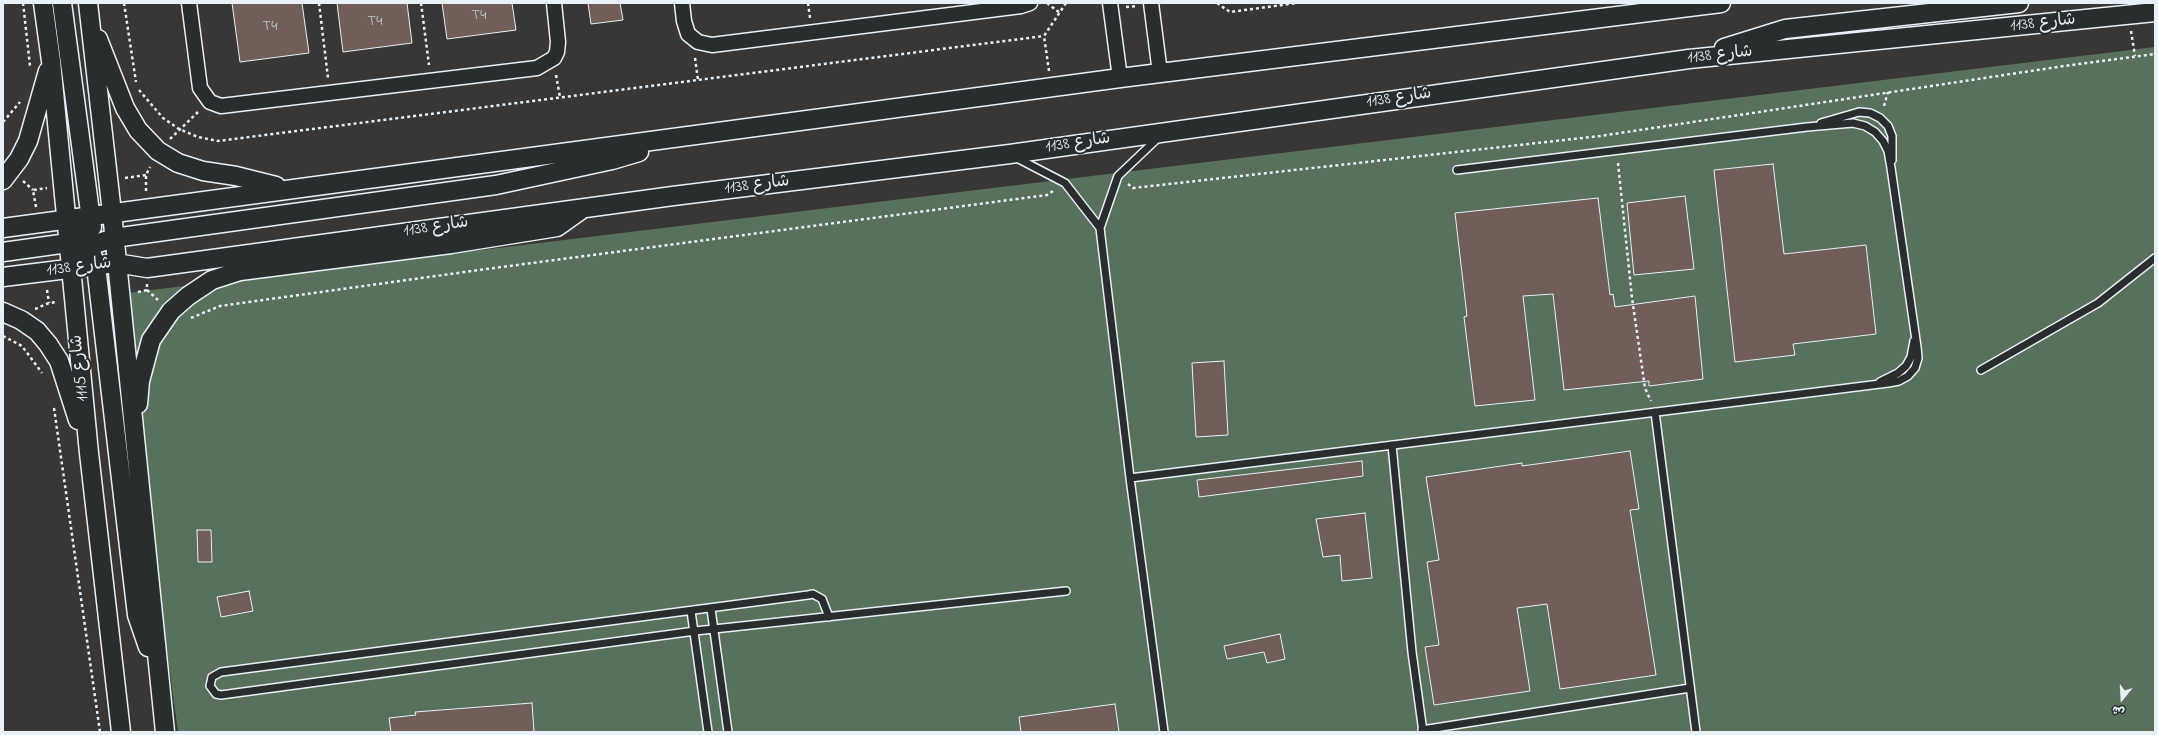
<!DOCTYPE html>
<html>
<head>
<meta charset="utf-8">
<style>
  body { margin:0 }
  #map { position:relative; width:2158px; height:735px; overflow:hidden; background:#383736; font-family:"Indie Flower","Playpen Sans Arabic",sans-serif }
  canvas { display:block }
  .frame { position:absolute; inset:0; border:4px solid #e8f1f8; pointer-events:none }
  .north { position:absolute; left:2102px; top:679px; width:40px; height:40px; -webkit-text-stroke:3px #2a2d2e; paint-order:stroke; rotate:198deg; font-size:11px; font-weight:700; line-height:16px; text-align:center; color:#e8f1f8 }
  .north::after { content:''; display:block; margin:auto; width:14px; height:18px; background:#e8f1f8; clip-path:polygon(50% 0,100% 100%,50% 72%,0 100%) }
</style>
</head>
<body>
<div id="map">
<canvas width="2158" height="735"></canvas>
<div class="frame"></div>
<div class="north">ش</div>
</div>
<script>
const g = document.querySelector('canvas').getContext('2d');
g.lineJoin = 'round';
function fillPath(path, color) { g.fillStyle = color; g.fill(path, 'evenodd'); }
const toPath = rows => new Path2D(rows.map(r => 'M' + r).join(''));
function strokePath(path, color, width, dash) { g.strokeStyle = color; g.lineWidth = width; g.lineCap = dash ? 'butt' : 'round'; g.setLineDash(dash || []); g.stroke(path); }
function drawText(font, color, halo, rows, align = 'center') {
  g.font = font + ' "Indie Flower","Playpen Sans Arabic",sans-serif'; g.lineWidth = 4; g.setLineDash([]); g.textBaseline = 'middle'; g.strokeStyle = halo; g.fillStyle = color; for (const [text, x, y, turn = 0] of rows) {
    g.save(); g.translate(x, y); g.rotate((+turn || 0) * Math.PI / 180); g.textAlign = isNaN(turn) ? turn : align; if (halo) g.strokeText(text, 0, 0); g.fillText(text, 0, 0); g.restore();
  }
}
const green = toPath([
  [2155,47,2155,732,178,732,119,294]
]);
const building = toPath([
  [232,3,302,3,309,53,240,62,232,3],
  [337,3,407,3,412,43,343,52,337,3],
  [442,3,512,3,516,30,447,39,442,3],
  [588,3,620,3,623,20,591,24,588,3],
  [1773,164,1784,254,1866,245,1876,334,1793,344,1795,355,1735,362,1714,170,1773,164],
  [1685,196,1694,269,1634,275,1627,203,1685,196],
  [1598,198,1610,295,1613,294,1615,307,1695,296,1703,379,1649,386,1649,381,1564,390,1553,294,1523,296,1535,400,1475,406,1464,317,1467,316,1455,213,1598,198],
  [1224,361,1228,435,1196,437,1192,363,1224,361],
  [1630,451,1639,509,1630,510,1656,675,1560,689,1547,604,1517,608,1530,691,1434,705,1425,647,1439,645,1427,562,1439,560,1426,477,1522,463,1522,466,1630,451],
  [1362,461,1363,476,1199,497,1197,480,1362,461],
  [1365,513,1372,578,1342,581,1340,555,1323,557,1316,519,1365,513],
  [197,530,211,530,212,562,198,562,197,530],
  [249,591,253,611,221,617,217,597,249,591],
  [1280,634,1285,659,1267,663,1264,652,1227,659,1224,646,1280,634],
  [532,703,534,732,391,732,389,718,416,715,415,712,532,703],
  [1115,704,1119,732,1021,732,1019,717,1115,704]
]);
const path = toPath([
  [23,3,30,66],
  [124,3,136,82],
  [319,3,328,78],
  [421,3,429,65],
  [808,3,810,18],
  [1047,3,1060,13],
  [1217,3,1230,12,1297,3],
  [1126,7,1137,6],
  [2131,31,2135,56],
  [695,58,698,80],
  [1049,71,1044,36,1066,3],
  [556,75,560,97],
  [139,90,163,118,179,129,198,137,218,141,1044,36],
  [1884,106,1888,92],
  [3,122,20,102],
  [170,139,198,112],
  [1618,163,1632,298,1645,388,1651,401],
  [125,178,146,175],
  [23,181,33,190],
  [1128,184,1133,188,1600,136,2064,66,2155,54],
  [146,191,146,175,150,167],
  [36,207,33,190,47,188],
  [147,284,147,290,158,300],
  [47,290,49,303],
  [138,292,147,290],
  [35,309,49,303,57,302],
  [191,318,220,306,479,270,1047,195,1053,191],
  [3,336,22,346,42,373],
  [54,408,100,732]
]);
const service = toPath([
  [1821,123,1859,112,1870,113,1880,118,1888,126,1892,136,1892,160],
  [1159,137,1118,176,1100,228,1130,478,1164,732],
  [1015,157,1065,183,1100,228],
  [1981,370,2098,303,2155,258],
  [1880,382,1898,373,1906,366,1911,357,1914,341],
  [1655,412,1696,732],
  [1392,445,1412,652,1423,732],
  [1130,478,1888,383,1899,381,1908,376,1915,368,1918,358,1917,347,1891,168,1888,151,1883,141,1875,132,1865,126,1853,123,1807,127,1457,170],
  [711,609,728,732],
  [691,611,708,732],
  [829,617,822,599,813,594,808,595,221,672,212,677,210,686,216,694,221,695,695,631,714,629,1066,591],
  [1422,730,1690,688]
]);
const minor = toPath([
  [189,3,200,88,210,102,221,106,537,68,554,58,557,52,558,42,554,3],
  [682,3,684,21,688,34,698,42,712,45,1021,6,1030,3],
  [1110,3,1120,78],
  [1151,3,1160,73]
]);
const tertiary = toPath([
  [43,3,51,61,89,453,121,732],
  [62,3,92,227],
  [88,3,112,213,165,732],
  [98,39,125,108,138,130,158,151,178,163,203,171,236,176,276,186],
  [1724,48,1785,29,2019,3],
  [3,180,19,159,28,141,48,71],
  [66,219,83,236,89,246,96,266,137,615,148,647],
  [3,228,1120,78,1721,3],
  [3,252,68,243,78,239],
  [71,269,89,246,114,238,496,185,612,160,639,152],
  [3,277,116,263,147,268,673,196,1010,154,1689,59,2155,12],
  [3,312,21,320,37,331,48,344,59,361,78,420],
  [138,404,140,381,151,340,171,311,188,296,212,280,240,271,451,244,557,227,581,210]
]);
const numberNames = [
  ["T4",479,17],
  ["T4",375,23],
  ["T4",270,28]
];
const streetNames = [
  ["شارع 1138",2043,24,-6],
  ["شارع 1138",1720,56,-6],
  ["شارع 1138",1399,99,-8],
  ["شارع 1138",1078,144,-8],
  ["شارع 1138",757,186,-7],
  ["شارع 1138",436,228,-8],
  ["شارع 1138",79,268,-7],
  ["شارع 1115",81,368,-96]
];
fillPath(green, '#59705d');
fillPath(building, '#705e58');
strokePath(building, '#e8f1f8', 1);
strokePath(service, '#e8f1f8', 10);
strokePath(minor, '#e8f1f8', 17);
strokePath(tertiary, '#e8f1f8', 21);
strokePath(path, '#e8f1f8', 2.5, [3, 3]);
strokePath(service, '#2a2d2e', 7);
strokePath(minor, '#2a2d2e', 14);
strokePath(tertiary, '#2a2d2e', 18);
drawText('15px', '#caccd0', null, numberNames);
drawText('17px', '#e8f1f8', '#2a2d2e', streetNames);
</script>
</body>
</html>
